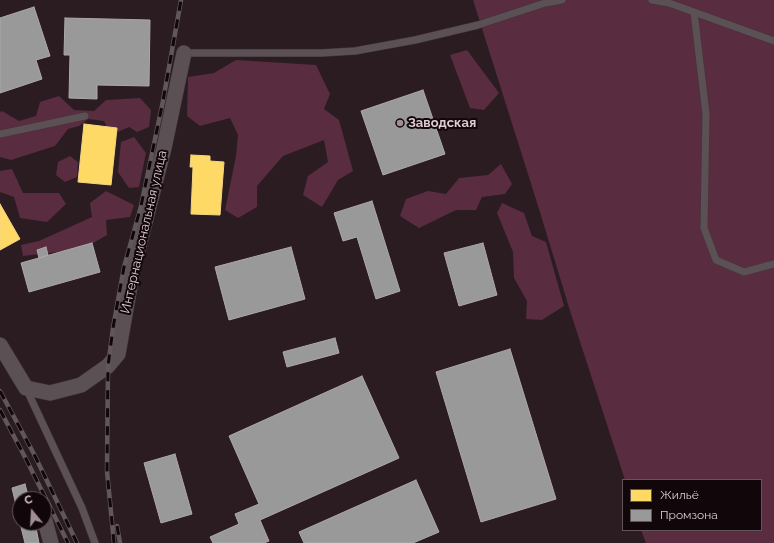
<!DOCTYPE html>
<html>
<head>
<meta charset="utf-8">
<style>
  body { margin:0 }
  #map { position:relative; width:774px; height:543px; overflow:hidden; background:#2b1c22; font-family:Raleway,sans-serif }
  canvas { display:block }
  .legend { position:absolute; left:622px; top:479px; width:140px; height:52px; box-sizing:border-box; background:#11060a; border:1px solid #63555a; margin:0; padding:5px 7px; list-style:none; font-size:12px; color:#dfccd2 }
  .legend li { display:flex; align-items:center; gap:8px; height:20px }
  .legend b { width:20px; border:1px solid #63555a }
  .north { position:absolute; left:12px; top:491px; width:40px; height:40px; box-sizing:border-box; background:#11060a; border:1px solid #63555a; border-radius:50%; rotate:342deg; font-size:11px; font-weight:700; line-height:16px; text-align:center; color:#dfccd2 }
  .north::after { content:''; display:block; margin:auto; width:14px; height:18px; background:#a08e94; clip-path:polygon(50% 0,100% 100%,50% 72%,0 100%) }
</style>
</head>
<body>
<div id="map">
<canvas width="774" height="543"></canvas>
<ul class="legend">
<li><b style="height:11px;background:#ffd966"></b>Жильё</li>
<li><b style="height:11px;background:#999"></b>Промзона</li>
</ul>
<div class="north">С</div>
</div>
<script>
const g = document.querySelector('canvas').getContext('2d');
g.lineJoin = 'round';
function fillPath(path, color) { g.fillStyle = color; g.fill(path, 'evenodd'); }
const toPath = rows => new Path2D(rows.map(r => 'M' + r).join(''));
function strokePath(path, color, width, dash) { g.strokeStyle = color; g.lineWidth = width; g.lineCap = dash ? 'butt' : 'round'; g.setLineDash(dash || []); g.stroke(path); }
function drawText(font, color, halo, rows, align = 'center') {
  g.font = font + ' Raleway,sans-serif'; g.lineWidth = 4; g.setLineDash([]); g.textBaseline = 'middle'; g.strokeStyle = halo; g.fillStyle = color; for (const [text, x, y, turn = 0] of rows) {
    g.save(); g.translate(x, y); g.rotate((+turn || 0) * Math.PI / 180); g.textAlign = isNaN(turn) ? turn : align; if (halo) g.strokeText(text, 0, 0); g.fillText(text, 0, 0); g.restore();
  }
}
const green = toPath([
  [473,0,774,0,774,543,646,543,641,530,761,530,761,480,625,480,571,314,539,209],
  [467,50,499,93,484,110,470,108,450,55],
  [236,60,316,65,330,94,324,109,339,120,353,171,338,180,322,207,303,195,308,176,328,162,324,140,283,156,257,186,257,207,238,218,225,210,236,156,238,135,230,118,200,126,187,116,188,77,214,73],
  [59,96,74,110,94,111,106,100,140,98,151,110,149,127,137,132,129,127,111,135,104,121,88,119,79,126,68,129,55,146,11,160,0,157,0,112,2,111,19,121,36,116,40,102],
  [134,137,146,153,139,187,129,188,118,172,121,142],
  [70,156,78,162,77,177,65,182,56,175,58,162],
  [501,164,512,184,505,194,482,197,476,210,456,210,419,228,400,216,406,199,428,191,446,194,459,178,488,175],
  [12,169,23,193,59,193,66,204,47,222,20,218,14,197,0,192,0,171],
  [106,191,134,205,130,217,106,220,107,235,83,249,23,256,21,245,39,241,92,217,90,203],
  [502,203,524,213,532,236,546,242,564,306,542,320,526,319,527,301,514,278,513,252,497,213]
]);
const homes = toPath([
  [84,124,117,128,111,185,78,182,84,124],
  [191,155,210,156,210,161,224,162,220,215,191,214,193,167,190,167,191,155],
  [0,204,20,239,0,250,0,204]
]);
const industry = toPath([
  [34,7,50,56,36,60,42,79,0,93,0,18,34,7],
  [65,18,150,20,149,86,97,85,97,99,69,98,70,55,64,55,65,18],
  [423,90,445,154,383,175,361,111,423,90],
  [372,201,400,291,376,299,357,237,343,241,334,213,372,201],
  [92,243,100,272,29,292,21,263,92,243],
  [483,243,497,295,459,306,444,253,483,243],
  [46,247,48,255,39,258,37,250,46,247],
  [291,247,305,299,229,320,215,267,291,247],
  [335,338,339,353,287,367,283,352,335,338],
  [510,349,556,499,481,522,436,372,510,349],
  [362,376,399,458,260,520,269,541,264,543,213,543,210,537,239,524,235,514,259,504,229,436,362,376],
  [175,454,192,514,161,523,144,463,175,454],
  [416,480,439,532,413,543,304,543,299,532,416,480],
  [25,484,29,499,20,499,20,522,12,488,25,484],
  [20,523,35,523,39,543,25,543,20,523]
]);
const service = toPath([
  [652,0,669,3,774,41],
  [694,12,706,114,704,228,716,260,744,272,774,264],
  [184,53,321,53,355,51,415,40,478,25,545,3,562,0],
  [0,134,85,116],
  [26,388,82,508,95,543]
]);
const minor = toPath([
  [0,345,26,388,50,393,81,385,108,366,118,354,133,269,164,148,184,53],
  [45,521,51,543]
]);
const rail = toPath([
  [0,391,34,454,77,543],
  [0,410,26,459,68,543],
  [117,526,120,543],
  [114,543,107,471,108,366,113,328,124,267,141,206,163,101,181,0]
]);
const markers = [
  [400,123,4,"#a08e94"]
];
const poiNames = [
  ["Заводская",408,123]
];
const streetNames = [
  ["Интернациональная улица",144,232,-77]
];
fillPath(green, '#592c3f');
fillPath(homes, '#ffd966');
strokePath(homes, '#f5d586', 1);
fillPath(industry, '#999');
strokePath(industry, '#aea8aa', 1);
strokePath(service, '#43373c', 8);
strokePath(minor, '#43373c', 16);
strokePath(service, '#5b5054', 7);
strokePath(minor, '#5b5054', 15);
strokePath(rail, '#61575a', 4.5);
strokePath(rail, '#11060a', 3, [9]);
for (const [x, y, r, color] of markers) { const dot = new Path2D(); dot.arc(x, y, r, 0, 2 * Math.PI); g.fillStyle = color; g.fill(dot); strokePath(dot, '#11060a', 1.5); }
drawText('bold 13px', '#dfccd2', '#11060a', poiNames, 'left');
drawText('13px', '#dfccd2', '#11060a', streetNames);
</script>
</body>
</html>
